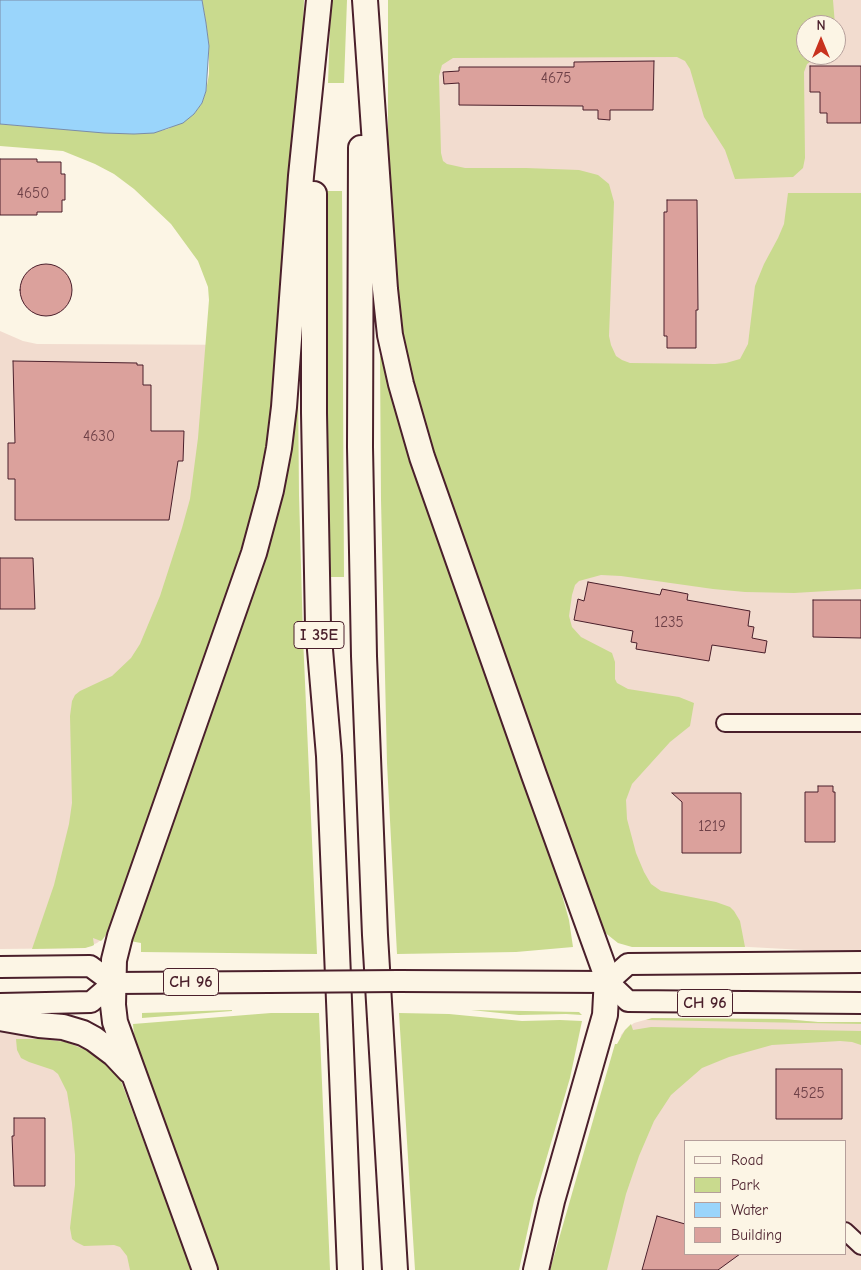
<!DOCTYPE html>
<html>
<head>
<meta charset="utf-8">
<style>
  body { margin:0 }
  #map { position:relative; width:861px; height:1270px; overflow:hidden; background:#fcf5e5; font-family:"Comic Neue",sans-serif }
  canvas { display:block }
  .legend { position:absolute; left:684px; top:1140px; width:162px; height:115px; box-sizing:border-box; background:#fcf5e5; border:1px solid #b59f9b; margin:0; padding:6px 9px; list-style:none; font-size:15px; color:#4a1f2b }
  .legend li { display:flex; align-items:center; gap:10px; height:25px }
  .legend b { width:25px; border:1px solid #b59f9b }
  .north { position:absolute; left:796px; top:15px; width:50px; height:50px; box-sizing:border-box; background:#fcf5e5; border:1px solid #b59f9b; border-radius:50%; rotate:0deg; font-size:14px; font-weight:700; line-height:20px; text-align:center; color:#4a1f2b }
  .north::after { content:''; display:block; margin:auto; width:18px; height:22px; background:#c8321e; clip-path:polygon(50% 0,100% 100%,50% 72%,0 100%) }
</style>
</head>
<body>
<div id="map">
<canvas width="861" height="1270"></canvas>
<ul class="legend">
<li><b style="height:6px;background:#fcf5e5"></b>Road</li>
<li><b style="height:14px;background:#c9da8e"></b>Park</li>
<li><b style="height:14px;background:#9ad5fb"></b>Water</li>
<li><b style="height:14px;background:#dba19c"></b>Building</li>
</ul>
<div class="north">N</div>
</div>
<script>
const g = document.querySelector('canvas').getContext('2d');
g.lineJoin = 'round';
function fillPath(path, color) { g.fillStyle = color; g.fill(path, 'evenodd'); }
const toPath = rows => new Path2D(rows.map(r => 'M' + r).join(''));
function strokePath(path, color, width, dash) { g.strokeStyle = color; g.lineWidth = width; g.lineCap = dash ? 'butt' : 'round'; g.setLineDash(dash || []); g.stroke(path); }
function drawText(font, color, halo, rows, align = 'center') {
  g.font = font + ' "Comic Neue",sans-serif'; g.lineWidth = 5; g.setLineDash([]); g.textBaseline = 'middle'; g.strokeStyle = halo; g.fillStyle = color; for (const [text, x, y, turn = 0] of rows) {
    g.save(); g.translate(x, y); g.rotate((+turn || 0) * Math.PI / 180); g.textAlign = isNaN(turn) ? turn : align; if (halo) g.strokeText(text, 0, 0); g.fillText(text, 0, 0); g.restore();
  }
}
const built = toPath([
  [400,0,861,0,861,951,822,951,731,946,632,947],
  [806,25,836,25,836,55,806,55],
  [0,331,23,341,37,344,271,345,108,934,97,943,85,948,0,949],
  [652,1018,783,1019,818,1022,861,1022,861,1270,584,1270,621,1035,625,1030,634,1023],
  [685,1141,845,1141,845,1254,685,1254],
  [0,1029,87,1041,157,1270,0,1270]
]);
const green = toPath([
  [202,0,304,0,302,60,273,420,255,516,116,919,103,939,101,941,93,938,94,945,92,946,85,948,32,949,54,885,69,824,72,803,70,716,72,701,75,695,80,691,112,676,131,658,140,644,160,596,182,528,190,499,198,438,209,300,208,287,198,261,171,224,134,189,114,174,95,164,63,151,0,146,0,124,134,134,154,132,168,129,194,114,202,103,206,91,209,74,209,46,206,23],
  [331,0,347,0,344,83,328,83],
  [388,0,833,0,835,25,806,25,806,55,820,55,807,64,804,72,805,158,803,168,793,177,735,179,725,150,704,117,690,69,685,61,677,57,453,58,442,65,439,76,441,153,443,161,447,164,465,168,526,168,579,170,598,175,609,184,614,202,609,336,611,345,616,356,622,360,630,363,715,364,726,363,740,359,748,344,755,286,764,264,778,238,784,224,788,193,861,193,861,589,794,593,745,592,713,589,621,576,601,575,579,581,575,585,572,595,569,616,572,627,581,637,612,653,615,662,615,679,617,683,628,689,679,697,694,703,690,726,670,742,632,784,626,800,627,819,636,853,644,872,651,884,661,891,716,902,730,907,734,911,740,921,745,947,632,947,618,943,603,931,439,486,402,360,388,179],
  [326,191,342,191,344,577,328,577,326,482],
  [382,355,392,397,410,456,552,859,569,920,573,947,516,952,397,954,387,763,381,500,380,356],
  [298,379,299,495,303,637,317,954,141,952,141,943,130,941],
  [232,1010,232,1011,142,1018,142,1013],
  [471,1010,579,1012,582,1015,566,1014,519,1015],
  [271,1013,319,1013,330,1270,215,1270,141,1066,134,1035,133,1024],
  [399,1013,449,1014,522,1021,560,1020,582,1021,570,1078,534,1201,519,1270,415,1270],
  [652,1018,783,1019,818,1022,861,1022,861,1024,646,1020],
  [631,1024,633,1030,651,1027,861,1031,861,1045,852,1042,840,1041,772,1045,729,1057,702,1068,671,1095,654,1121,639,1156,626,1194,607,1270,550,1270,615,1044,617,1044,625,1030],
  [16,1039,40,1039,66,1042,83,1049,87,1041,118,1073,192,1270,130,1270,127,1256,120,1247,114,1245,84,1246,76,1242,72,1239,70,1228,75,1185,75,1155,72,1123,67,1092,58,1074,53,1070,29,1062,21,1058,17,1050]
]);
const water = toPath([
  [0,0,202,0,206,23,209,46,206,91,202,103,194,114,183,123,154,133,134,134,104,133,0,124,0,0]
]);
const building = toPath([
  [654,61,653,110,610,110,610,120,598,119,598,110,583,110,583,106,459,105,459,83,444,84,443,72,459,71,459,67,574,67,574,62,654,61],
  [810,66,861,66,861,123,827,123,827,113,820,113,820,92,810,92,810,66],
  [0,159,37,159,37,162,61,162,61,174,65,174,65,200,62,200,62,212,37,212,37,215,0,215,0,159],
  [667,200,697,200,698,310,696,310,696,348,667,348,667,336,664,336,664,212,667,212,667,200],
  '20 290a26 26 0 1 1 52 0a26 26 0 1 1-52 0Z',
  [13,361,137,363,137,365,143,365,143,385,151,385,151,431,184,431,183,461,178,461,169,520,15,520,15,479,8,479,8,443,15,443,13,361],
  [0,558,33,558,35,609,0,609,0,558],
  [588,582,660,595,662,589,688,594,687,600,750,611,748,626,754,627,752,638,767,641,765,653,712,645,709,661,636,649,637,643,631,642,633,631,574,620,578,599,584,601,588,582],
  [813,600,861,600,861,638,813,637,813,600],
  [818,786,833,786,833,792,835,792,835,842,805,842,805,792,818,792,818,786],
  [672,793,741,793,741,853,682,853,682,802,672,793],
  [776,1069,842,1069,842,1119,776,1119,776,1069],
  [14,1118,45,1118,45,1186,14,1186,12,1136,14,1136,14,1118],
  [657,1216,685,1224,685,1254,740,1254,718,1270,642,1270,657,1216]
]);
const minor = toPath([
  [725,723,861,723],
  [845,1231,861,1246]
]);
const major = toPath([
  [0,967,90,966,113,983,269,982],
  [399,981,608,982,628,964,861,962],
  [608,982,628,1001,861,1003],
  [0,1004,91,1002,113,983]
]);
const highway = toPath([
  [365,0,385,289,390,335,401,384,422,457,534,775,607,977,605,1015,552,1201,536,1270],
  [361,148,360,447,364,656,375,935,395,1270],
  [314,194,314,413,318,626,329,756,350,1270],
  [0,1018,39,1025,63,1027,83,1033,94,1039,114,1054,130,1071],
  [205,1270,115,1022,113,1005,114,960,120,936,254,553,271,490,279,448,284,407,301,176,319,0]
]);
const majorBridge = toPath([
  [269,982,399,981]
]);
const numberNames = [
  ["4675",556,79],
  ["4650",33,194],
  ["4630",99,437],
  ["1235",669,623],
  ["1219",712,827],
  ["4525",809,1094]
];
const shields = [
  [319,635,50],
  [191,982,55],
  [705,1003,55]
];
const shieldNames = [
  ["I 35E",319,635],
  ["CH 96",191,982],
  ["CH 96",705,1003]
];
fillPath(built, '#f2dccf');
fillPath(green, '#c9da8e');
fillPath(water, '#9ad5fb');
strokePath(water, '#7a8ca8', 1);
fillPath(building, '#dba19c');
strokePath(building, '#4a1f2b', 1);
strokePath(minor, '#4a1f2b', 20);
strokePath(major, '#4a1f2b', 24);
strokePath(highway, '#4a1f2b', 28);
strokePath(minor, '#fcf5e5', 16);
strokePath(major, '#fcf5e5', 20);
strokePath(highway, '#fcf5e5', 24);
strokePath(majorBridge, '#4a1f2b', 24, []);
strokePath(majorBridge, '#fcf5e5', 20);
drawText('15px', '#6e4047', null, numberNames);
for (const [x, y, w] of shields) { const box = new Path2D(); box.roundRect(x - w / 2, y - 13.5, w, 27, 4); g.fillStyle = '#fcf5e5'; g.fill(box); strokePath(box, '#4a1f2b', 1); }
drawText('bold 16px', '#4a1f2b', null, shieldNames);
</script>
</body>
</html>
